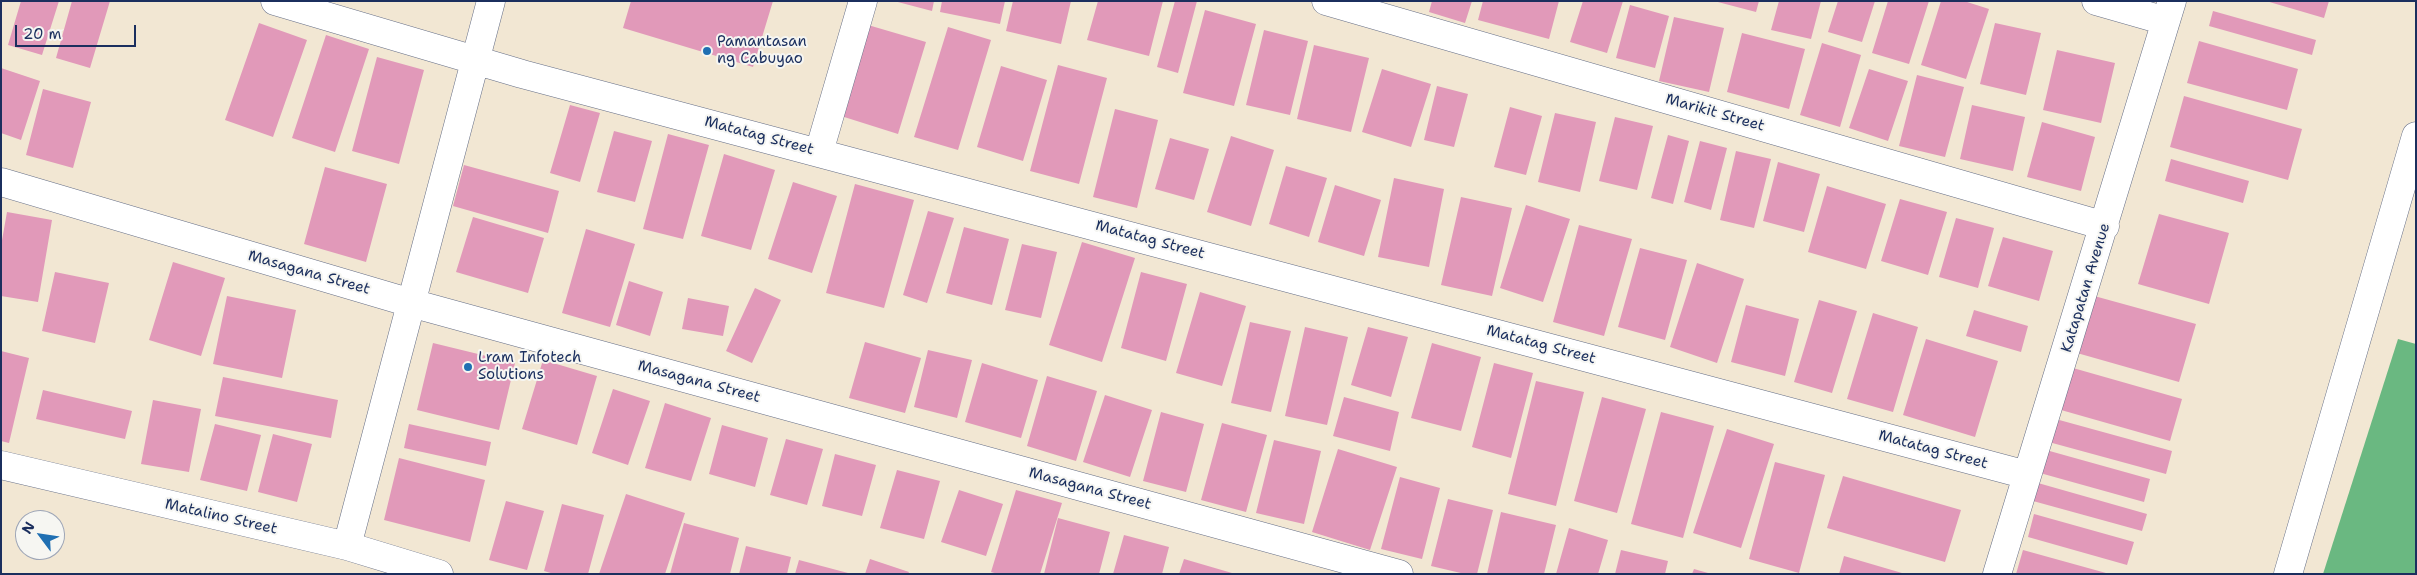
<!DOCTYPE html>
<html>
<head>
<meta charset="utf-8">
<style>
  body { margin:0 }
  #map { position:relative; width:2417px; height:575px; overflow:hidden; background:#f2e7d3; font-family:"Shantell Sans",sans-serif }
  canvas { display:block }
  .frame { position:absolute; inset:0; border:2px solid #1b2f5e; pointer-events:none }
  .north { position:absolute; left:15px; top:510px; width:50px; height:50px; box-sizing:border-box; background:#f6f6f2; border:1px solid #9ea6b7; border-radius:50%; rotate:301deg; font-size:14px; font-weight:700; line-height:20px; text-align:center; color:#1b2f5e }
  .north::after { content:''; display:block; margin:auto; width:18px; height:22px; background:#1f6fb2; clip-path:polygon(50% 0,100% 100%,50% 72%,0 100%) }
  .scale { position:absolute; left:15px; top:25px; width:121px; height:22px; box-sizing:border-box; border:2px solid #1b2f5e; border-top:0; padding-left:6px; font-size:15px; line-height:18px; white-space:nowrap; color:#1b2f5e; -webkit-text-stroke:4px #f6f6f2; paint-order:stroke }
</style>
</head>
<body>
<div id="map">
<canvas width="2417" height="575"></canvas>
<div class="frame"></div>
<div class="north">N</div>
<div class="scale">20 m</div>
</div>
<script>
const g = document.querySelector('canvas').getContext('2d');
g.lineJoin = 'round';
function fillPath(path, color) { g.fillStyle = color; g.fill(path, 'evenodd'); }
const toPath = rows => new Path2D(rows.map(r => 'M' + r).join(''));
function strokePath(path, color, width, dash) { g.strokeStyle = color; g.lineWidth = width; g.lineCap = dash ? 'butt' : 'round'; g.setLineDash(dash || []); g.stroke(path); }
function drawText(font, color, halo, rows, align = 'center') {
  g.font = font + ' "Shantell Sans",sans-serif'; g.lineWidth = 4; g.setLineDash([]); g.textBaseline = 'middle'; g.strokeStyle = halo; g.fillStyle = color; for (const [text, x, y, turn = 0] of rows) {
    g.save(); g.translate(x, y); g.rotate((+turn || 0) * Math.PI / 180); g.textAlign = isNaN(turn) ? turn : align; if (halo) g.strokeText(text, 0, 0); g.fillText(text, 0, 0); g.restore();
  }
}
const forest = toPath([
  [2398,339,2416,344,2416,574,2323,574]
]);
const building = toPath([
  [21,1,59,1,42,55,8,45],
  [72,1,110,1,90,68,56,58],
  [631,1,773,1,753,67,623,28],
  [894,1,934,1,932,11],
  [942,1,1005,1,1000,24,940,12],
  [1013,1,1071,1,1061,44,1006,31],
  [1098,1,1163,1,1149,56,1087,40],
  [1175,1,1197,1,1178,73,1157,67],
  [1432,1,1472,1,1465,23,1429,12],
  [1483,1,1559,1,1549,39,1478,20],
  [1583,1,1623,1,1607,53,1570,42],
  [1714,1,1759,1,1756,12],
  [1779,1,1821,1,1811,39,1771,30],
  [1838,1,1875,1,1862,42,1828,32],
  [1888,1,1929,1,1909,64,1872,53],
  [1941,1,1964,1,1989,9,1966,79,1921,65],
  [2266,1,2329,1,2324,18],
  [1630,5,1669,16,1655,68,1616,58],
  [1205,10,1256,24,1234,106,1183,93],
  [2213,11,2316,40,2312,55,2209,26],
  [1674,17,1724,28,1709,92,1659,81],
  [259,23,307,40,273,137,225,120],
  [1995,23,2041,33,2026,95,1980,84],
  [868,25,926,42,898,134,841,116],
  [948,27,991,40,958,150,914,137],
  [1264,30,1308,41,1290,115,1246,105],
  [1742,33,1805,49,1789,109,1727,92],
  [326,35,369,49,335,152,292,138],
  [2199,41,2298,69,2287,110,2187,83],
  [1822,43,1861,55,1840,127,1800,115],
  [1314,45,1369,58,1351,132,1297,119],
  [2057,50,2115,63,2101,123,2043,110],
  [377,57,424,70,399,164,352,151],
  [1058,65,1107,78,1079,184,1030,171],
  [1001,66,1047,80,1023,161,977,147],
  [1,68,40,81,21,140,1,133],
  [1382,69,1431,84,1411,147,1362,132],
  [1869,69,1908,81,1888,141,1849,128],
  [1917,75,1964,87,1945,157,1899,146],
  [1437,86,1468,94,1454,147,1424,140],
  [43,89,91,102,73,168,26,155],
  [2184,96,2302,129,2288,180,2170,147],
  [570,105,600,113,580,182,550,173],
  [1972,105,2025,117,2013,171,1960,159],
  [1510,107,1542,116,1526,175,1494,167],
  [1115,109,1158,120,1137,208,1093,197],
  [1555,113,1596,122,1580,192,1538,182],
  [1615,117,1653,126,1637,190,1599,181],
  [2042,122,2095,137,2081,191,2027,177],
  [614,131,652,141,635,202,597,192],
  [668,134,709,145,683,239,643,229],
  [1668,135,1689,141,1673,204,1651,198],
  [1231,136,1274,150,1251,226,1207,212],
  [1170,138,1209,149,1194,200,1155,189],
  [1700,141,1727,148,1711,210,1684,202],
  [1736,151,1771,159,1754,228,1720,220],
  [724,154,775,170,751,250,701,236],
  [2171,159,2249,181,2243,203,2165,181],
  [1778,162,1820,174,1804,232,1763,221],
  [464,165,559,191,548,233,453,206],
  [1286,166,1327,178,1309,237,1269,224],
  [325,167,387,184,366,262,304,244],
  [1394,178,1444,189,1429,267,1378,257],
  [793,182,837,196,812,273,768,259],
  [855,184,914,200,884,308,826,293],
  [1335,185,1381,200,1364,256,1318,242],
  [1827,186,1886,204,1866,269,1808,252],
  [1461,197,1512,208,1492,296,1441,285],
  [1900,199,1947,212,1928,275,1881,261],
  [1526,205,1570,219,1543,302,1500,288],
  [928,211,954,218,927,303,903,295],
  [7,212,52,220,38,302,1,296,1,246],
  [2159,214,2229,233,2209,304,2138,284],
  [473,217,544,238,528,293,456,272],
  [1956,218,1994,228,1978,288,1939,277],
  [1579,225,1632,239,1604,336,1553,322],
  [964,227,1009,239,992,305,946,293],
  [586,229,635,244,610,327,562,313],
  [2003,237,2053,251,2039,301,1988,286],
  [1082,242,1135,258,1102,362,1049,345],
  [1022,244,1057,252,1041,318,1005,310],
  [1640,248,1687,260,1665,340,1618,327],
  [173,262,225,278,201,356,149,340],
  [1697,263,1744,279,1717,363,1670,347],
  [55,272,109,283,95,343,42,331],
  [1141,272,1187,284,1166,361,1121,348],
  [629,281,663,292,650,336,616,325],
  [755,288,781,300,752,363,726,351],
  [1200,292,1246,306,1222,386,1176,373],
  [2087,294,2196,324,2179,382,2070,351],
  [227,296,296,310,282,378,213,364],
  [688,298,729,306,723,336,682,329],
  [1819,300,1857,311,1832,393,1794,382],
  [1746,305,1799,319,1785,376,1731,362],
  [1974,310,2028,326,2021,352,1966,336],
  [1873,313,1918,327,1893,412,1847,399],
  [1250,322,1291,331,1271,412,1231,403],
  [1305,327,1348,337,1327,425,1285,416],
  [1368,327,1408,337,1391,397,1351,385],
  [1926,339,1998,361,1975,437,1903,415],
  [865,342,921,358,905,413,849,398],
  [433,343,515,363,499,430,417,410],
  [1432,343,1481,357,1461,431,1411,418],
  [928,350,972,360,957,418,914,407],
  [1,351,29,358,9,443,1,441],
  [543,360,597,376,577,445,522,429],
  [982,363,1038,380,1021,438,965,422],
  [1494,363,1533,373,1511,458,1472,447],
  [2066,366,2182,399,2170,441,2054,408],
  [1047,376,1097,391,1076,461,1027,446],
  [223,377,338,400,331,438,215,416],
  [1536,381,1584,392,1556,506,1508,494],
  [613,389,650,401,628,465,592,453],
  [43,390,132,411,125,439,36,419],
  [1105,395,1152,410,1130,477,1083,462],
  [1344,397,1399,412,1390,451,1333,436],
  [1602,397,1646,409,1617,513,1574,501],
  [153,400,201,409,189,472,141,464],
  [665,403,711,418,691,481,645,468],
  [1161,412,1204,424,1186,492,1143,481],
  [1661,412,1714,426,1683,538,1631,524],
  [2052,418,2172,451,2166,474,2045,441],
  [1222,423,1267,435,1246,512,1201,500],
  [215,424,261,435,247,491,200,480],
  [409,424,491,442,486,466,404,448],
  [722,425,768,438,755,487,709,474],
  [1727,429,1774,444,1741,548,1693,533],
  [273,434,312,444,297,502,258,492],
  [786,439,823,449,807,505,770,495],
  [1274,440,1321,451,1304,524,1256,513],
  [1338,449,1397,467,1370,550,1312,532],
  [2046,450,2150,479,2144,502,2040,473],
  [835,454,876,465,862,516,822,506],
  [399,458,485,480,470,542,384,520],
  [1775,462,1825,475,1799,573,1749,559],
  [897,470,940,481,924,539,880,528],
  [1843,476,1961,510,1945,562,1827,528],
  [1400,477,1440,488,1422,559,1381,549],
  [2038,483,2147,514,2142,531,2033,501],
  [959,490,1003,504,986,556,941,542],
  [1016,490,1062,503,1040,574,998,574,991,572],
  [626,494,685,513,665,574,599,574],
  [1448,499,1493,510,1477,574,1465,574,1431,566],
  [506,501,544,511,527,570,489,560],
  [562,504,604,515,588,574,554,574,544,571],
  [1501,512,1556,525,1544,574,1487,574],
  [2034,514,2134,542,2127,565,2028,537],
  [1058,518,1110,532,1099,574,1044,574],
  [684,523,739,538,730,574,670,574],
  [1569,528,1608,540,1598,574,1556,574],
  [1124,535,1169,547,1162,574,1113,574],
  [746,546,791,557,787,574,739,574],
  [1621,550,1668,561,1665,574,1615,574],
  [2023,550,2106,573,2106,574,2016,574],
  [1844,556,1902,573,1902,574,1839,574],
  [870,559,909,572,908,574,865,574],
  [1184,559,1232,573,1232,574,1179,574],
  [799,560,848,573,848,574,795,574],
  [1694,569,1708,573,1707,574,1692,574]
]);
const minor = toPath([
  [275,1,522,74,2027,475],
  [1326,1,2105,226],
  [2096,1,2166,21],
  [819,152,863,1],
  [1,182,411,303,1399,574],
  [1,465,347,546,439,574],
  [347,546,491,1],
  [1997,574,2172,1],
  [2288,574,2416,136]
]);
const markers = [
  [707,51,5,"#1f6fb2"],
  [468,367,5,"#1f6fb2"]
];
const poiNames = [
  ["Pamantasan",717,42],
  ["ng Cabuyao",717,59],
  ["Lram Infotech",478,358],
  ["Solutions",478,375]
];
const streetNames = [
  ["Marikit Street",1715,113,16],
  ["Matatag Street",759,136,15],
  ["Matatag Street",1150,240,15],
  ["Masagana Street",309,273,16],
  ["Katapatan Avenue",2086,288,-73],
  ["Matatag Street",1541,345,15],
  ["Masagana Street",699,382,15],
  ["Matatag Street",1933,450,15],
  ["Masagana Street",1090,489,15],
  ["Matalino Street",221,517,13]
];
fillPath(forest, '#6ab881');
fillPath(building, '#e199b9');
strokePath(minor, '#666f87', 29);
strokePath(minor, '#fff', 28);
for (const [x, y, r, color] of markers) { const dot = new Path2D(); dot.arc(x, y, r, 0, 2 * Math.PI); g.fillStyle = color; g.fill(dot); strokePath(dot, '#f6f6f2', 2); }
drawText('15px', '#1b2f5e', '#f6f6f2', poiNames, 'left');
drawText('15px', '#1b2f5e', '#f6f6f2', streetNames);
</script>
</body>
</html>
